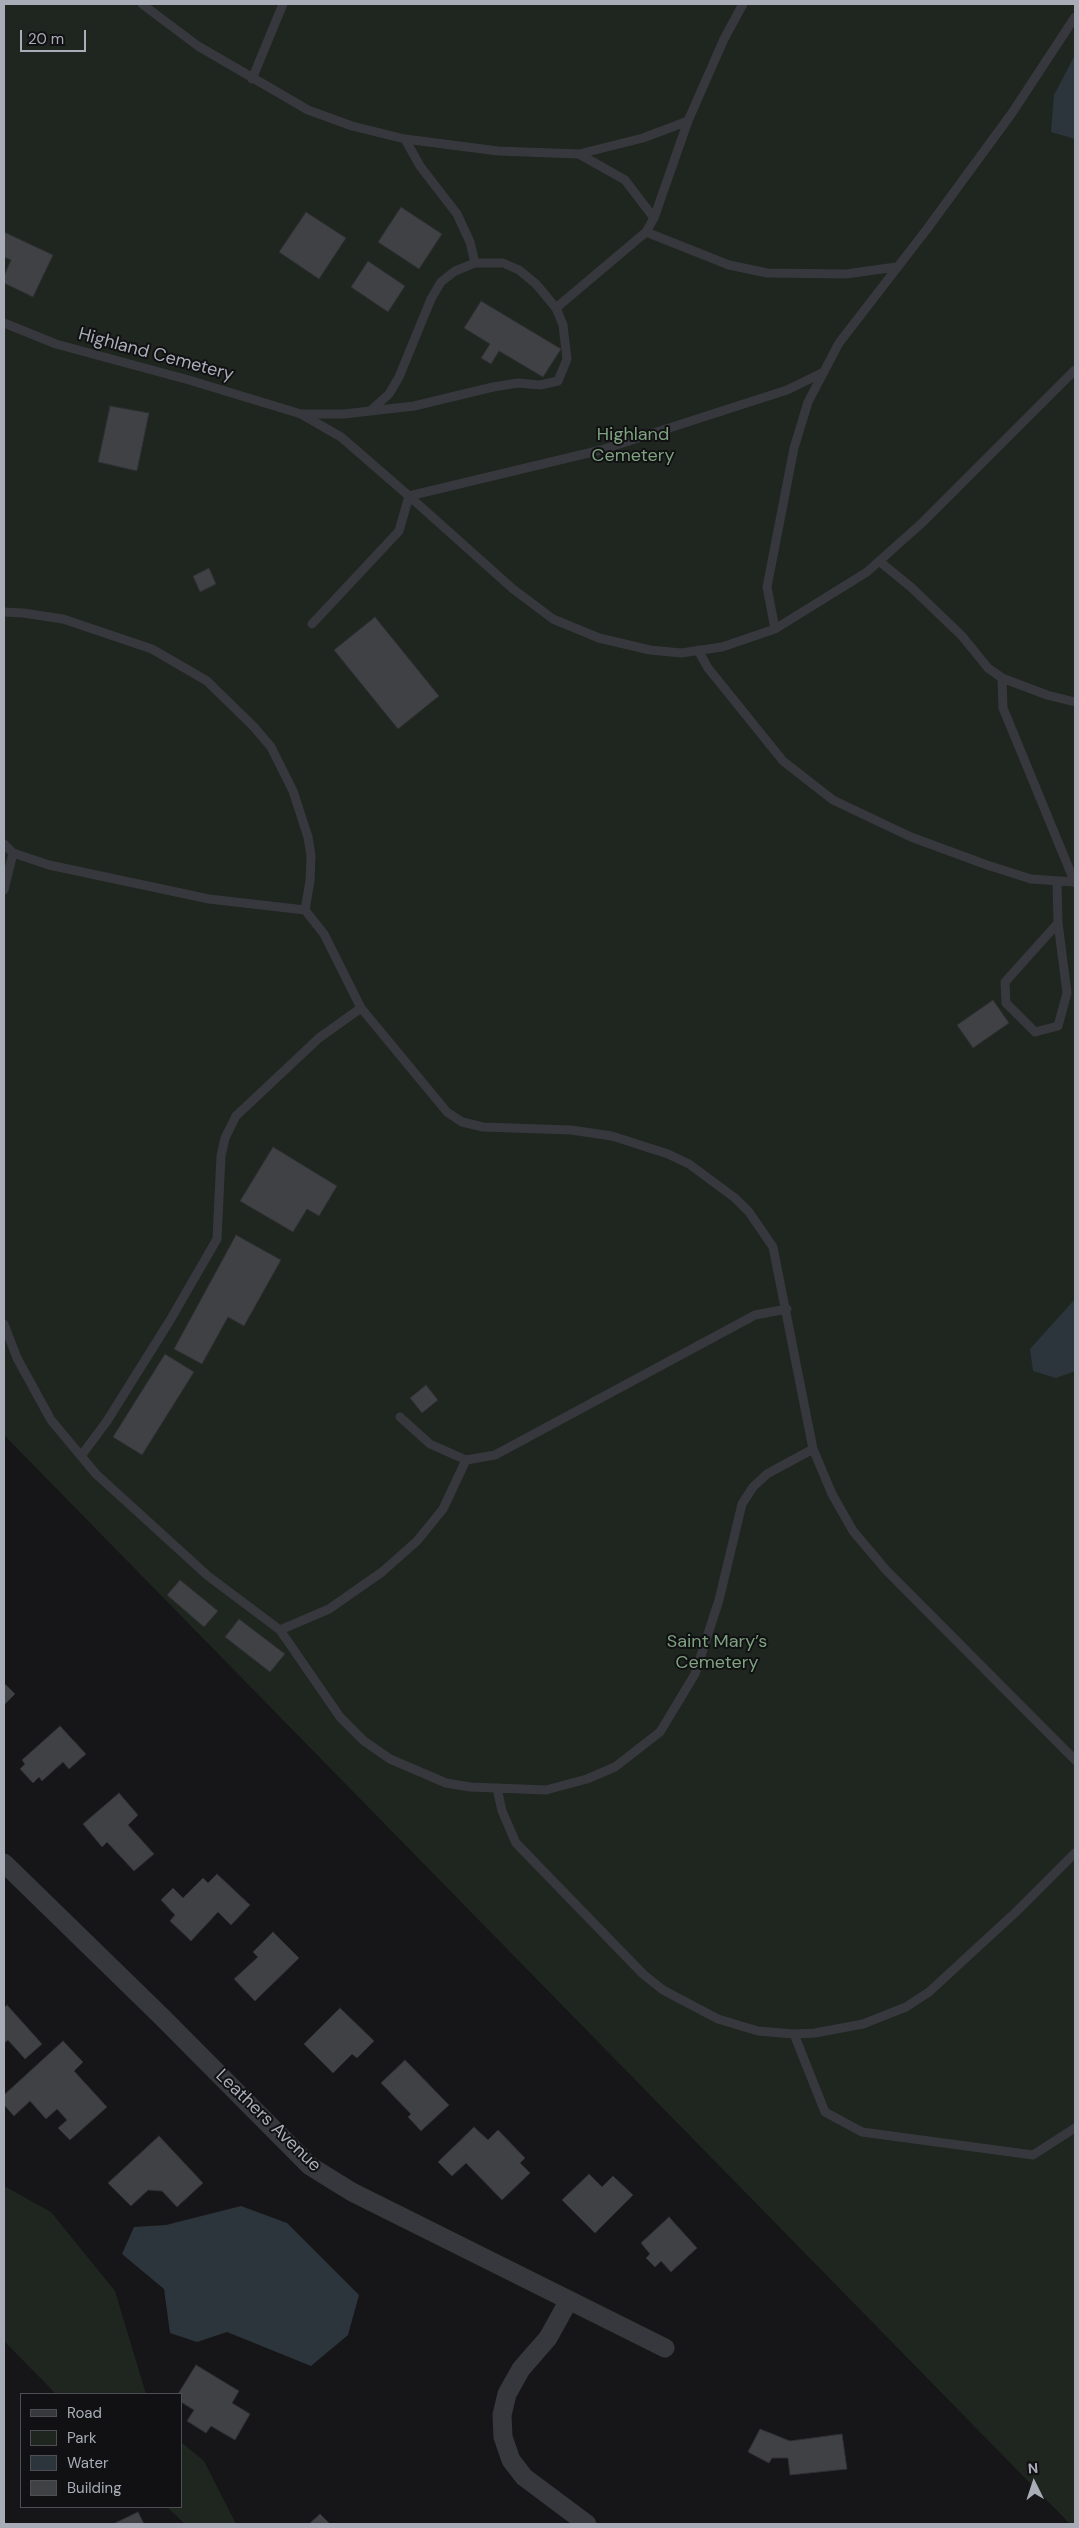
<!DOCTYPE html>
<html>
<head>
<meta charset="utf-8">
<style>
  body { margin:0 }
  #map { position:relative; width:1079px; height:2528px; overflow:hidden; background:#161618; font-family:"DM Sans",sans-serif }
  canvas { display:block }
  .frame { position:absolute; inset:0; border:5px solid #a8adb8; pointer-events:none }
  .legend { position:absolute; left:20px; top:2393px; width:162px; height:115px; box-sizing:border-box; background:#111113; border:1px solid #4d4f55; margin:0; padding:6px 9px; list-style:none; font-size:15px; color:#a8adb8 }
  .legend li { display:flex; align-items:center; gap:10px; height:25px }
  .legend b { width:25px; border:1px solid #4d4f55 }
  .north { position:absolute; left:1009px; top:2458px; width:50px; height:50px; -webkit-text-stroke:4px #111113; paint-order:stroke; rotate:356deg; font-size:14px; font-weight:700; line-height:20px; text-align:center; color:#a8adb8 }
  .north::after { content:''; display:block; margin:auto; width:18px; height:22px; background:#a8adb8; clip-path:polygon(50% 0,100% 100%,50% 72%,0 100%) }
  .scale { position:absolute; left:20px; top:30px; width:66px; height:22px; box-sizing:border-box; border:2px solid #a8adb8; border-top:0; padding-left:6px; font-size:15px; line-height:18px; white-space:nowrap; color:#a8adb8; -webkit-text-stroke:4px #111113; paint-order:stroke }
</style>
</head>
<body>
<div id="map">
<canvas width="1079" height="2528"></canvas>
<div class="frame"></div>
<ul class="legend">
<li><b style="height:6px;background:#37383d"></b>Road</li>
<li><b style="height:14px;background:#1e261f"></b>Park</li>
<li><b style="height:14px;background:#2c353c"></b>Water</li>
<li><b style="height:14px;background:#404145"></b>Building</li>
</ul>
<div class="north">N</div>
<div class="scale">20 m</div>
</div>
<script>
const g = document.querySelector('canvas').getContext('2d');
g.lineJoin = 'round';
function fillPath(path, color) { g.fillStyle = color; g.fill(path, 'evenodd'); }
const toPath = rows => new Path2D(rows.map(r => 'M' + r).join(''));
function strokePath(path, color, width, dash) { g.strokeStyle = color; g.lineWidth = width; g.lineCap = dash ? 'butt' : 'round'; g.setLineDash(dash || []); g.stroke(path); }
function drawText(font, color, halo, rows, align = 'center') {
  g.font = font + ' "DM Sans",sans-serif'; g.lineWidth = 4; g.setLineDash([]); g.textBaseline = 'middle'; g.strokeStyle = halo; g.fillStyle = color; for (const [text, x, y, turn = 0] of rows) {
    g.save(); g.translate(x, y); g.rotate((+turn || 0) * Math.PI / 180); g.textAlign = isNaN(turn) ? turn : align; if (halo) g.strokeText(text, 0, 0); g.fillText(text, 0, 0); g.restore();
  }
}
const green = toPath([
  [4,4,1075,4,1075,2524,1070,2524,4,1435],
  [4,2186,51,2212,115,2291,146,2394,56,2394,4,2341],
  [181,2442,204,2461,236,2524,185,2524,167,2507,181,2507]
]);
const water = toPath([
  [1075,55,1075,139,1051,132,1054,95],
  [1075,1299,1075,1371,1056,1378,1033,1371,1030,1349],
  [241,2206,287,2223,359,2295,348,2335,311,2366,227,2332,197,2342,170,2333,164,2289,122,2254,134,2227,166,2225]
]);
const building = toPath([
  [401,207,442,234,419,269,378,242,401,207],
  [306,212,346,238,319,279,279,252,306,212],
  [4,232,53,255,33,297,4,283,4,276,11,260,4,257,4,232],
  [368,261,405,286,388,312,351,287,368,261],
  [481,301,561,349,543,377,499,351,491,364,481,358,490,344,464,328,481,301],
  [110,406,149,413,137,471,98,462,110,406],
  [209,568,216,584,200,592,193,576,209,568],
  [375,617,439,696,398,729,334,650,375,617],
  [993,1000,1009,1023,973,1048,957,1025,993,1000],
  [273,1147,337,1186,319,1216,307,1209,293,1232,240,1201,273,1147],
  [236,1235,281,1260,244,1326,228,1317,202,1364,174,1349,236,1235],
  [165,1354,194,1372,142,1455,113,1437,165,1354],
  [426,1385,438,1400,422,1413,410,1398,426,1385],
  [180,1580,218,1611,204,1627,167,1595,180,1580],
  [239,1619,285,1654,270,1672,225,1637,239,1619],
  [4,1683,15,1694,4,1705,4,1683],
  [60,1726,86,1754,69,1769,63,1762,42,1781,39,1777,33,1783,20,1769,25,1764,22,1760,60,1726],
  [119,1793,138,1815,128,1825,154,1854,134,1871,107,1842,102,1847,83,1824,119,1793],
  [217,1874,250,1905,231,1925,218,1912,191,1941,170,1921,175,1915,161,1900,173,1888,183,1898,203,1878,208,1883,217,1874],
  [273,1932,299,1958,255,2001,234,1979,258,1957,253,1952,273,1932],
  [7,2005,42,2044,25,2059,8,2040,4,2043,4,2008,7,2005],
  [340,2008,374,2041,357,2058,352,2054,333,2073,304,2044,340,2008],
  [63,2041,83,2062,74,2071,107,2107,70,2140,58,2128,67,2120,57,2109,46,2119,30,2101,14,2116,4,2105,4,2095,63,2041],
  [405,2060,449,2105,421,2131,408,2117,411,2114,381,2083,405,2060],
  [474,2127,488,2140,498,2130,525,2158,520,2163,530,2173,502,2200,466,2163,452,2176,438,2162,474,2127],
  [159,2136,203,2183,177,2207,162,2191,148,2190,131,2206,108,2183,159,2136],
  [589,2174,602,2187,613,2176,633,2195,595,2233,562,2200,589,2174],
  [669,2217,697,2248,671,2272,661,2261,655,2267,646,2258,650,2254,641,2243,669,2217],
  [196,2365,239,2391,232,2403,250,2414,235,2440,211,2426,206,2433,187,2421,194,2410,181,2402,181,2394,178,2394,196,2365],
  [760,2429,790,2441,842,2434,847,2469,790,2475,788,2458,772,2458,769,2463,748,2452,760,2429],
  [138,2512,144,2524,113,2524,138,2512],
  [320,2514,330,2524,309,2524,320,2514]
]);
const lane = toPath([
  [142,4,198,46,308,110,352,126,405,139,498,151,579,154,643,138,688,121],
  [252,79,283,4],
  [405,139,420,166,457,214,470,242,475,263],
  [579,154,625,180,654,218],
  [646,232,729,265,767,273,846,274,896,267],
  [556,308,646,232,654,218,688,121,724,39,743,4],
  [4,323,56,344,189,380,301,414,341,437,409,496,601,450,787,390,824,372],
  [302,414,344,414,414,406,493,387,518,383,540,385,558,381,567,359,563,325,556,308,536,284,519,270,503,263,475,263,455,271,441,282,431,299,399,377,389,394,370,411],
  [879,561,912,588,962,636,988,668,1002,678,1047,695,1075,702],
  [4,612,23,613,63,619,152,649,207,681,254,727,271,747,293,791,308,837,311,856,310,881,305,910],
  [312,624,399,531,409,496,513,589,553,619,599,638,650,650,681,653,722,647,775,629,867,572,923,522,1075,370],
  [775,629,767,587,794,448,808,402,839,343,927,229,1012,113,1075,17],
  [698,650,708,668,783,761,833,800,911,837,987,865,1031,879,1075,882],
  [1002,678,1003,708,1075,883],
  [4,844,13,853,49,865,209,899,305,910,324,934,361,1008,447,1112,462,1122,483,1127,571,1130,612,1136,668,1154,689,1164,735,1198,749,1212,773,1247,813,1449,832,1494,853,1531,886,1570,1075,1760],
  [1057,882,1058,923,1005,982,1006,1003,1035,1032,1058,1026,1067,993,1058,923],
  [4,890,13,853],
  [4,1324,17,1358,51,1420,96,1474,208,1576,280,1630,329,1609,382,1572,417,1541,443,1509,466,1460,495,1455,755,1315,787,1309],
  [400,1417,430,1444,466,1460],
  [81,1456,107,1421,169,1322,217,1239,221,1156,225,1138,236,1116,319,1038,361,1008],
  [280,1630,340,1717,364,1741,390,1759,446,1783,470,1787,546,1790,587,1779,615,1767,660,1732,695,1674,719,1600,742,1504,753,1487,767,1474,813,1449],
  [497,1788,502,1811,516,1843,643,1974,663,1990,718,2019,758,2031,794,2034,815,2033,863,2024,906,2007,929,1992,1017,1911,1075,1853],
  [794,2034,825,2112,862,2132,1033,2155,1075,2128]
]);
const street = toPath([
  [4,1863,162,2017,310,2166,352,2192,665,2348],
  [569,2300,548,2338,521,2369,507,2394,502,2415,503,2437,511,2460,524,2477,587,2524]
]);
const streetNames = [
  ["Highland Cemetery",156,355,15],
  ["Leathers Avenue",268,2121,44]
];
const parkNames = [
  ["Highland",633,435],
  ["Cemetery",633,456],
  ["Saint Mary’s",717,1642],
  ["Cemetery",717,1663]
];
fillPath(green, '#1e261f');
fillPath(water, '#2c353c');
fillPath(building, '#404145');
strokePath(building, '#303034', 1);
strokePath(lane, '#37383d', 9);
strokePath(street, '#37383d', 19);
drawText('18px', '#a8adb8', '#111113', streetNames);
drawText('18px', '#7fa381', '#111113', parkNames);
</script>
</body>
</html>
